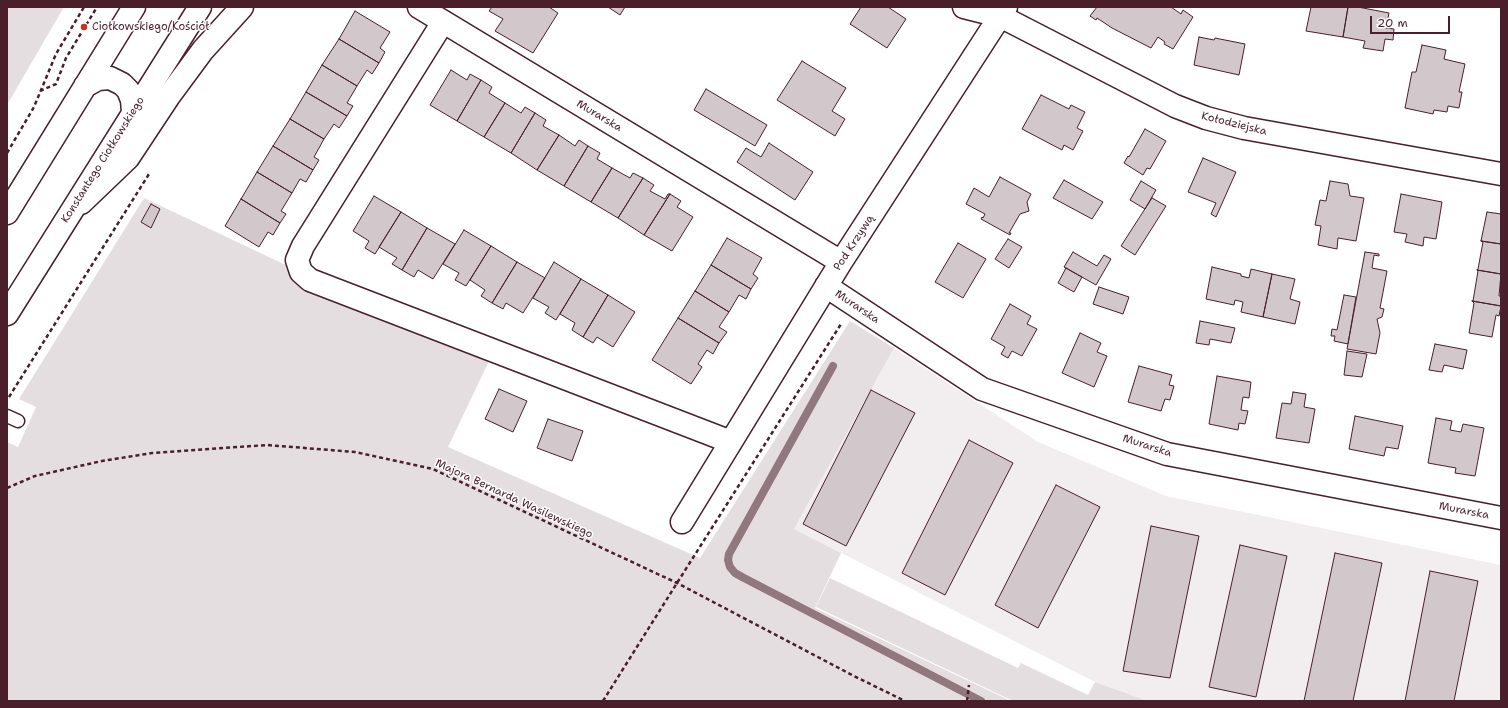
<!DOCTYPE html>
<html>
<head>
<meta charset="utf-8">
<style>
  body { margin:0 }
  #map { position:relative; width:1508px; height:708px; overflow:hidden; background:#fff; font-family:"Shantell Sans",sans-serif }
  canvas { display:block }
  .frame { position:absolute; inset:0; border:8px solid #4a1f2b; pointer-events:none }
  .scale { position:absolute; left:1370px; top:16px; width:80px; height:18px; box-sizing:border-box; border:2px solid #4a1f2b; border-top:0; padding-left:5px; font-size:12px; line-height:14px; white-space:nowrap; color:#4a1f2b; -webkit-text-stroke:3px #fff; paint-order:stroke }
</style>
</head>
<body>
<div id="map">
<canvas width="1508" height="708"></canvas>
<div class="frame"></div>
<div class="scale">20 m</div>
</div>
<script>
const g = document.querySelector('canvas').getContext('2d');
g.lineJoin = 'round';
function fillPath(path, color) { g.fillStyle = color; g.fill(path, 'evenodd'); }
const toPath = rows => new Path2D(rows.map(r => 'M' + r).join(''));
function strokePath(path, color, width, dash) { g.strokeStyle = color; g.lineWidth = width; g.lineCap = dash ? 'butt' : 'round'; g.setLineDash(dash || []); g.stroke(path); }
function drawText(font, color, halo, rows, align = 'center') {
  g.font = font + ' "Shantell Sans",sans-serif'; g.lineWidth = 3; g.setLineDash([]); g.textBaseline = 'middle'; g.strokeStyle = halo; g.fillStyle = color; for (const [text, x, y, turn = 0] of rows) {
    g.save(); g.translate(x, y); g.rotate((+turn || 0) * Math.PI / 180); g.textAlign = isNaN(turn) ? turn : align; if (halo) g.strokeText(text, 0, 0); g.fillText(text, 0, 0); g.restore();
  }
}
const built = toPath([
  [894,348,1038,442,1166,496,1501,565,1501,701,1148,701,1095,682,794,529]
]);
const green = toPath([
  [7,7,64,7,7,105],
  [144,198,489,361,448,447,700,558,850,321,894,348,794,529,841,553,815,608,1011,701,7,701,7,442,18,447,36,407,19,399],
  [830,578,1018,668,1021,663,1088,695,1095,682,1148,701,1013,701,816,607]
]);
const stream = toPath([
  [833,366,729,554,728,560,730,567,735,573,744,578,981,701]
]);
const building = toPath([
  [492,7,549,7,558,13,533,53,495,31,503,19,489,11,492,7],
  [608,7,625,7,620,15,608,7],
  [861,7,888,7,906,19,887,48,850,24,861,7],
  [1097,7,1171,7,1181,14,1183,10,1193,17,1173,49,1164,44,1165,42,1158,37,1151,48,1112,28,1097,18,1096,20,1090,16,1097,7],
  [1311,7,1348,7,1343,37,1306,31,1311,7],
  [1348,7,1358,7,1389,13,1386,28,1394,29,1393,40,1385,39,1383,51,1363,48,1365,41,1343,37,1348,7],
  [355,11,390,32,380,48,385,52,379,63,339,39,355,11],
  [1199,37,1214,40,1215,38,1245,44,1239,75,1194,65,1199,37],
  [339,39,379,63,372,74,367,70,357,86,322,65,339,39],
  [1422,45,1446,50,1444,59,1465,64,1459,92,1462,92,1459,108,1448,106,1447,112,1434,110,1433,114,1405,108,1412,72,1416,72,1422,45],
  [802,61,846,88,832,111,845,119,835,136,777,100,802,61],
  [322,65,357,86,347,103,353,106,347,116,306,92,322,65],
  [451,70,467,80,470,74,481,80,457,121,430,105,451,70],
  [481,80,492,87,489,93,505,103,484,137,457,121,481,80],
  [706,89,767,125,755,146,694,110,706,89],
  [306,92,347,116,339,128,334,124,324,139,290,119,306,92],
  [1041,95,1069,109,1071,105,1085,112,1077,128,1083,131,1073,150,1064,145,1062,150,1022,129,1041,95],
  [505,103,521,113,525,107,535,113,511,153,484,137,505,103],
  [535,113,546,120,543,126,559,135,537,170,511,153,535,113],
  [290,119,324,139,314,157,319,160,313,170,273,146,290,119],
  [1145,129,1166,141,1150,169,1147,168,1143,175,1124,163,1128,156,1129,157,1145,129],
  [559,135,575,146,579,140,588,146,564,186,537,170,559,135],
  [769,143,813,172,795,200,737,162,746,148,761,157,769,143],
  [273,146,313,170,306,182,300,179,292,193,257,172,273,146],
  [588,146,600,153,597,159,612,168,591,202,564,186,588,146],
  [1203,158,1236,172,1216,217,1211,214,1216,203,1188,192,1203,158],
  [612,168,630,178,633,173,643,178,618,218,591,202,612,168],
  [257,172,292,193,281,211,286,214,280,223,241,199,257,172],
  [1000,177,1031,194,1027,202,1029,211,1020,214,1009,233,1011,233,1010,235,981,219,982,217,983,218,985,214,966,204,974,188,989,197,1000,177],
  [643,178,654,185,650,191,665,199,668,194,670,194,644,235,618,218,643,178],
  [1064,180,1103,202,1092,219,1053,198,1064,180],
  [1141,181,1156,190,1145,209,1130,200,1141,181],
  [1330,181,1348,184,1350,196,1364,198,1356,241,1338,238,1337,249,1318,245,1321,226,1315,225,1320,200,1326,201,1330,181],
  [670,194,681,201,677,207,693,217,672,251,644,235,670,194],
  [1401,194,1442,202,1436,239,1424,237,1423,246,1405,242,1407,234,1394,232,1401,194],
  [374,196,401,212,375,254,365,248,369,241,353,231,374,196],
  [1152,198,1166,206,1135,255,1121,246,1152,198],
  [241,199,280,223,273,235,268,232,259,247,225,226,241,199],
  [151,204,160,209,151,228,141,222,151,204],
  [401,212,427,228,402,270,392,264,397,258,379,247,401,212],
  [1487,212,1501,214,1501,244,1481,241,1487,212],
  [427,228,455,244,433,279,418,270,414,277,402,270,427,228],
  [464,230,491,246,466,286,455,280,459,273,443,264,464,230],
  [727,238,762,258,753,274,758,278,751,289,711,265,727,238],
  [1008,239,1022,247,1009,268,995,259,1008,239],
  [1481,241,1501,244,1501,274,1477,270,1478,269,1483,242,1481,241],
  [958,243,986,259,963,298,935,282,958,243],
  [491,246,517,262,492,303,481,296,485,290,470,280,491,246],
  [1073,252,1097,266,1104,255,1111,259,1096,285,1064,267,1073,252],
  [1365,252,1379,254,1379,256,1374,255,1372,268,1387,271,1380,308,1384,309,1382,317,1377,319,1380,333,1376,354,1347,349,1365,252],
  [517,262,545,278,523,313,506,303,503,309,492,303,517,262],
  [554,262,581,279,556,320,545,313,549,307,533,298,554,262],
  [711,265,751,289,746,299,739,295,729,312,695,291,711,265],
  [1212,267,1241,274,1241,276,1249,278,1251,269,1272,274,1263,317,1241,312,1243,302,1235,300,1234,305,1206,299,1212,267],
  [1066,268,1082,277,1074,292,1058,283,1066,268],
  [1477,270,1501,274,1499,296,1501,296,1501,306,1472,301,1473,301,1478,271,1477,270],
  [1272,274,1295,279,1290,299,1300,302,1295,324,1263,317,1272,274],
  [581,279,608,295,583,337,572,330,575,323,560,314,581,279],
  [1099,287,1129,297,1123,314,1093,304,1099,287],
  [695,291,729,312,719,327,727,332,719,343,678,318,695,291],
  [608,295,635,312,613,347,597,337,593,343,583,337,608,295],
  [1344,295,1356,297,1348,344,1334,341,1335,336,1331,336,1332,329,1337,330,1344,295],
  [1472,301,1501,306,1499,316,1496,315,1492,337,1469,333,1474,303,1472,301],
  [1010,304,1031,316,1027,324,1037,329,1022,356,1012,351,1008,358,1001,354,1005,347,991,339,1010,304],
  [678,318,719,343,713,354,707,350,698,364,702,367,691,384,652,360,678,318],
  [1200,321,1235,328,1231,343,1210,339,1209,345,1196,343,1200,321],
  [1080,333,1101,343,1097,352,1107,356,1094,387,1062,373,1080,333],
  [1435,344,1467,350,1463,369,1444,365,1442,372,1429,370,1435,344],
  [1347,351,1367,354,1362,377,1344,375,1347,351],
  [1139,366,1172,375,1169,385,1174,386,1170,400,1165,399,1161,411,1128,402,1139,366],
  [1217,376,1251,382,1249,398,1243,397,1241,410,1248,411,1245,424,1239,423,1238,430,1209,424,1217,376],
  [499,389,527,401,513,432,485,419,499,389],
  [871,390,915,413,846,546,803,524,871,390],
  [1293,392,1306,394,1304,407,1315,409,1309,443,1276,438,1282,403,1291,404,1293,392],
  [1355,416,1403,426,1398,449,1386,447,1384,456,1349,449,1355,416],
  [1436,418,1452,421,1450,430,1461,432,1463,424,1484,428,1475,476,1455,473,1456,468,1428,463,1436,418],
  [548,419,583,431,572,461,537,448,548,419],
  [969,440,1013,463,945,595,902,573,969,440],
  [1056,485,1100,507,1038,628,995,605,1056,485],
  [1151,526,1199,536,1170,678,1123,671,1151,526],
  [1240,545,1287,556,1256,697,1209,687,1240,545],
  [1335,553,1382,563,1353,701,1304,701,1335,553],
  [1430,571,1478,581,1454,701,1405,701,1430,571]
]);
const path = toPath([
  [40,91,56,84,66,58,97,7],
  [7,153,34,107,56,54,84,7],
  [9,397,149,174],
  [7,488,35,476,102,461,152,453,267,445,355,452,433,469,677,583,854,676,905,701],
  [603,701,677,583,841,324],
  [967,701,969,685]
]);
const service = toPath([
  [7,416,18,421]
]);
const minor = toPath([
  [419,7,841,262],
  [964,7,1000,16,1175,106,1206,118,1244,128,1501,174],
  [443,22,303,246,297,260,301,272,310,280,731,442],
  [81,203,128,158,169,96,203,50,242,7],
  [826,286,982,389,1167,454,1501,518],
  [682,522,841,262,1006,7]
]);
const primary = toPath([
  [85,86,98,79,110,78,122,84,128,90,132,100,133,112],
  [7,213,134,7],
  [7,314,200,7]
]);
const markers = [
  [84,27,4,"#c8321e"]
];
const poiNames = [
  ["Ciołkowskiego/Kościół",92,27]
];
const streetNames = [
  ["Murarska",599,116,31],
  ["Kołodziejska",1234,124,14],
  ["Konstantego Ciołkowskiego",103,160,-58],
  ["Pod Krzywą",854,243,-57],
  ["Murarska",857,307,34],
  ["Murarska",1147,446,18],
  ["Majora Bernarda Wasilewskiego",514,499,25],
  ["Murarska",1464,511,11]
];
fillPath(built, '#f2eeef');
fillPath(green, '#e5dee0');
strokePath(stream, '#91787e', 8);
fillPath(building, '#d2c7cb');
strokePath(building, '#4a1f2b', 1);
strokePath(service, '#4a1f2b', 15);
strokePath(minor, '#4a1f2b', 25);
strokePath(primary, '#4a1f2b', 25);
strokePath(path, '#4a1f2b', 2.5, [4, 3]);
strokePath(service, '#fff', 12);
strokePath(minor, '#fff', 22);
strokePath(primary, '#fff', 22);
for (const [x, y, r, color] of markers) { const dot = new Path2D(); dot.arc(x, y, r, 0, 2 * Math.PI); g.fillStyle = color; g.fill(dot); strokePath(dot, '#fff', 1.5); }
drawText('11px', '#4a1f2b', '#fff', poiNames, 'left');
drawText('11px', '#4a1f2b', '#fff', streetNames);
</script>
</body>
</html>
